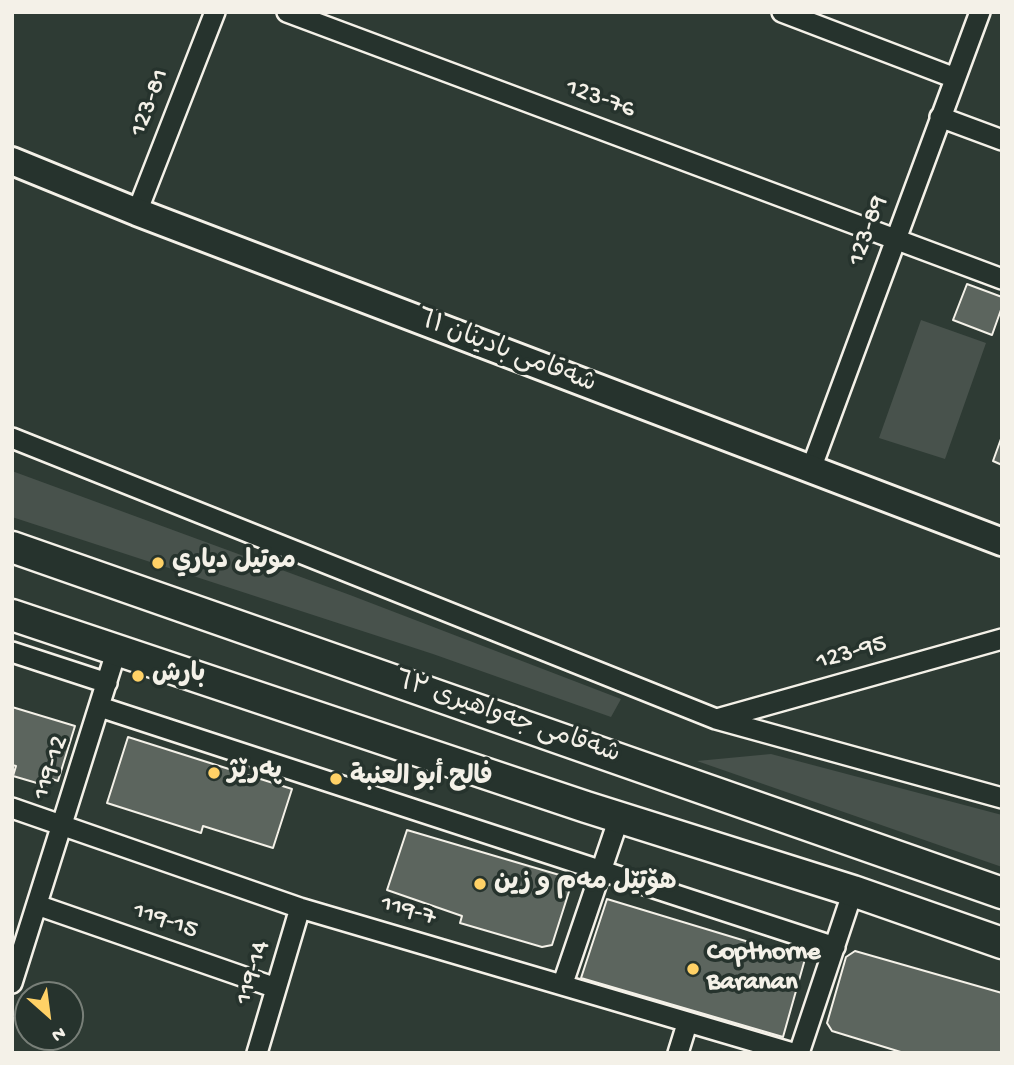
<!DOCTYPE html>
<html>
<head>
<meta charset="utf-8">
<style>
  body { margin:0 }
  #map { position:relative; width:1014px; height:1065px; overflow:hidden; background:#2e3b34; font-family:"Gochi Hand",sans-serif }
  canvas { display:block }
  .frame { position:absolute; inset:0; border:14px solid #f4f1e8; pointer-events:none }
  .north { position:absolute; left:14px; top:981px; width:70px; height:70px; box-sizing:border-box; background:#26332d; border:2px solid #787f78; border-radius:50%; rotate:152deg; font-size:19px; font-weight:700; line-height:28px; text-align:center; color:#f4f1e8 }
  .north::after { content:''; display:block; margin:auto; width:24px; height:32px; background:#ffd166; clip-path:polygon(50% 0,100% 100%,50% 72%,0 100%) }
</style>
</head>
<body>
<div id="map">
<canvas width="1014" height="1065"></canvas>
<div class="frame"></div>
<div class="north">N</div>
</div>
<script>
const g = document.querySelector('canvas').getContext('2d');
g.lineJoin = 'round';
function fillPath(path, color) { g.fillStyle = color; g.fill(path, 'evenodd'); }
const toPath = rows => new Path2D(rows.map(r => 'M' + r).join(''));
function strokePath(path, color, width, dash) { g.strokeStyle = color; g.lineWidth = width; g.lineCap = dash ? 'butt' : 'round'; g.setLineDash(dash || []); g.stroke(path); }
function drawText(font, color, halo, rows, align = 'center') {
  g.font = font + ' "Gochi Hand","Playpen Sans Arabic",sans-serif'; g.lineWidth = 7; g.setLineDash([]); g.textBaseline = 'middle'; g.strokeStyle = halo; g.fillStyle = color; for (const [text, x, y, turn = 0] of rows) {
    g.save(); g.translate(x, y); g.rotate((+turn || 0) * Math.PI / 180); g.textAlign = isNaN(turn) ? turn : align; if (halo) g.strokeText(text, 0, 0); g.fillText(text, 0, 0); g.restore();
  }
}
const green = toPath([
  [921,320,986,343,945,459,879,438],
  [12,471,350,595,621,699,611,717,433,654,12,517],
  [771,754,1002,815,1002,867,697,761]
]);
const building = toPath([
  [967,284,1002,297,1002,307,992,335,953,320,967,284],
  [1002,436,1002,465,993,461,1002,436],
  [12,707,75,726,58,781,49,778,47,786,13,776,16,766,12,765,12,707],
  [128,737,292,789,273,848,203,826,201,833,107,803,128,737],
  [407,830,573,879,552,945,542,947,460,923,462,916,387,890,407,830],
  [607,899,805,959,783,1037,581,978,607,899],
  [855,951,1002,993,1002,1053,904,1053,832,1031,827,1023,846,957,855,951]
]);
const street = toPath([
  [287,12,1002,279],
  [782,12,955,78],
  [940,117,1002,140],
  [137,212,215,12],
  [12,438,716,719,1002,798],
  [811,469,980,12],
  [12,652,107,683],
  [100,707,835,947],
  [717,719,1002,639],
  [12,808,300,908,793,1053],
  [37,905,276,988],
  [12,983,117,649],
  [563,983,619,818],
  [257,1053,300,908],
  [678,1053,687,1024],
  [799,1053,853,891]
]);
const secondary = toPath([
  [12,161,137,212,1002,542]
]);
const primary = toPath([
  [12,547,1002,893],
  [12,615,586,807,853,891,1002,943]
]);
const markers = [
  [158,563,7,"#ffd166"],
  [138,676,7,"#ffd166"],
  [214,773,7,"#ffd166"],
  [336,779,7,"#ffd166"],
  [480,884,7,"#ffd166"],
  [693,969,7,"#ffd166"]
];
const streetNames = [
  ["123-76",600,100,20],
  ["123-81",151,103,-69],
  ["123-89",869,231,-70],
  ["شەقامی بادینان ٦١",506,353,21],
  ["123-95",852,654,-16],
  ["شەقامی جەواهیری ٦٣",507,719,19],
  ["119-12",52,768,-72],
  ["119-7",408,912,16],
  ["119-15",165,922,19],
  ["119-14",254,973,-73]
];
const poiNames = [
  ["موتيل دياري",172,563],
  ["بارش",152,676],
  ["پەرێژ",228,773],
  ["فالح أبو العنبة",350,779],
  ["هۆتێل مەم و زین",494,884],
  ["Copthorne",707,954],
  ["Baranan",707,984]
];
fillPath(green, '#48524c');
fillPath(building, '#5c655e');
strokePath(building, '#f4f1e8', 2);
strokePath(street, '#f4f1e8', 24);
strokePath(secondary, '#f4f1e8', 32);
strokePath(primary, '#f4f1e8', 35);
strokePath(street, '#26332d', 19);
strokePath(secondary, '#26332d', 26);
strokePath(primary, '#26332d', 30);
for (const [x, y, r, color] of markers) { const dot = new Path2D(); dot.arc(x, y, r, 0, 2 * Math.PI); g.fillStyle = color; g.fill(dot); strokePath(dot, '#26332d', 2.5); }
drawText('26px', '#f4f1e8', '#26332d', streetNames);
drawText('bold 26px', '#f4f1e8', '#26332d', poiNames, 'left');
</script>
</body>
</html>
